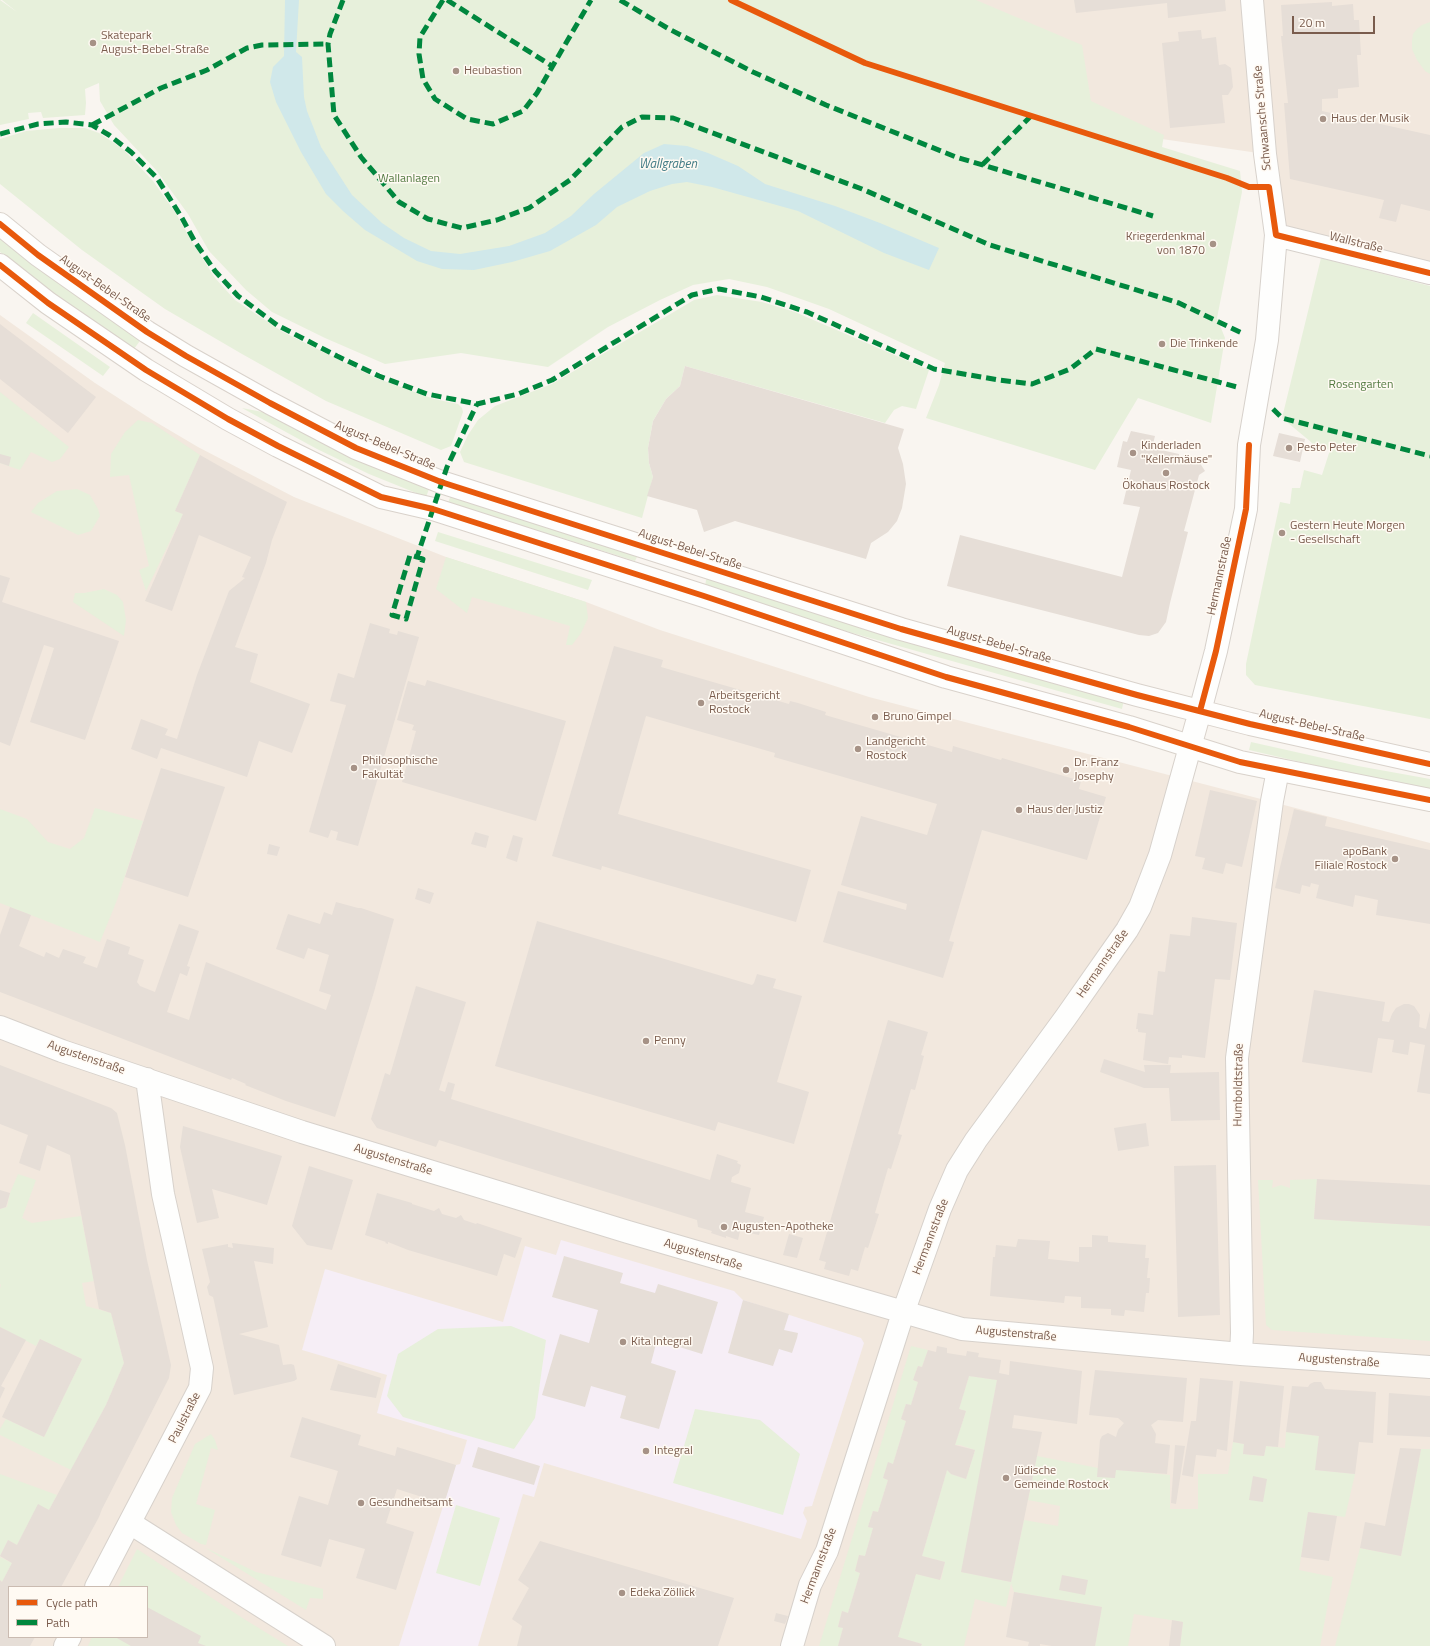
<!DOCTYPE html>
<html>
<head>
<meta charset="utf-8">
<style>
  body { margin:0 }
  #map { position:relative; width:1430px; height:1646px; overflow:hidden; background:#f9f5f0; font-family:"Titillium Web",sans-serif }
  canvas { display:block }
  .legend { position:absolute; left:8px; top:1586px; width:140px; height:52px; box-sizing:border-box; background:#fffaf3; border:1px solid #cabbb1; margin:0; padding:5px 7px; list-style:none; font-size:12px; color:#7a5c4d }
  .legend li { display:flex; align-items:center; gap:8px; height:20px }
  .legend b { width:20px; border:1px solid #cabbb1 }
  .scale { position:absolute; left:1292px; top:16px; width:83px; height:18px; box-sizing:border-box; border:2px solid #7a5c4d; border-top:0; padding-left:5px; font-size:12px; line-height:14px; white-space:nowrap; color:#7a5c4d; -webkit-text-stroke:3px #fffaf3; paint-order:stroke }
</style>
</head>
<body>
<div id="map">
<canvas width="1430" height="1646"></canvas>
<ul class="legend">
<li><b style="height:5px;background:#e8590c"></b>Cycle path</li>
<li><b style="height:5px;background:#00873e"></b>Path</li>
</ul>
<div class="scale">20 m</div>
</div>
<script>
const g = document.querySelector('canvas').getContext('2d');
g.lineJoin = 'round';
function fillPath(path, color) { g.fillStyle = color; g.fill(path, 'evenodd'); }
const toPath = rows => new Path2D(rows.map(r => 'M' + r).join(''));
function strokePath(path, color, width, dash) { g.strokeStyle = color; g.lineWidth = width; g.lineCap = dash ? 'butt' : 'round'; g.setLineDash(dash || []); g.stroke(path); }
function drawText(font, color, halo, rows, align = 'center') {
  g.font = font + ' "Titillium Web",sans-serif'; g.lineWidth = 3; g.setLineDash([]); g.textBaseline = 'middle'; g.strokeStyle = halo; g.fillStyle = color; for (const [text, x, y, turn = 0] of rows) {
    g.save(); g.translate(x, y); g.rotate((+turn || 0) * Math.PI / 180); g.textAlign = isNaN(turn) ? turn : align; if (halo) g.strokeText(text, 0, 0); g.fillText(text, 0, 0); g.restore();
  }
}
const residential = toPath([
  [831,0,1430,0,1430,273,1276,235,1265,154,1162,139],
  [0,315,95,383,154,421,198,447,294,497,446,557,586,602,660,630,869,697,1430,843,1430,1646,0,1646],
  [9,1587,147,1587,147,1637,9,1637]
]);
const education = toPath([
  [561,1240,734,1291,743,1300,861,1338,864,1343,812,1506,805,1507,803,1513,807,1521,801,1539,544,1463,534,1497,523,1494,478,1646,399,1646,456,1465,460,1464,467,1440,377,1413,387,1375,302,1350,325,1269,503,1322,525,1246,556,1255]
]);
const green = toPath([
  [0,0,17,12,2,0,976,0,1082,45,1091,101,1164,135,1162,147,1240,171,1242,192,1217,318,1225,338,1211,423,1138,398,1095,470,926,418,939,385,945,363,829,309,767,287,729,279,693,285,660,300,608,327,548,367,461,353,385,364,325,338,272,312,246,290,209,251,188,214,156,170,114,125,100,101,99,83,85,89,86,103,85,115,43,118,41,112,28,113,29,119,0,125],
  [1430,22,1430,74,1425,71,1417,60,1412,49,1412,41,1413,34,1417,29,1422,25],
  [59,128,85,128,99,133,123,149,153,181,175,212,194,245,215,278,235,300,283,332,376,378,434,399,458,404,462,408,463,412,451,446,441,450,326,401,242,354,165,309,82,250,0,184,0,139,26,131],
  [0,235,142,338,134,349,43,286,0,252],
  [1321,258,1430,286,1430,719,1255,685,1246,675,1246,664,1280,502,1290,504,1292,488,1300,488,1304,470,1322,475,1330,450,1313,445,1311,442,1282,418],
  [717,295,762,302,795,312,929,370,916,409,902,406,894,410,885,423,685,366,680,386,666,399,653,421,648,448,649,463,653,477,642,518,464,462,460,452,468,435,478,420,495,406,552,384,694,300],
  [33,313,110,367,103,376,26,323],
  [0,392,69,447,60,459,52,462,31,452,20,470,0,463],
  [242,408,283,416,431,484,426,497,369,474,317,449],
  [138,420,152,423,200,455,175,511,183,514,146,591,139,570,149,566,129,475,110,477,111,454,125,432],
  [77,489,90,495,98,509,100,516,91,531,78,535,31,512,38,503,57,491],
  [452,493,636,552,637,557,635,561,559,537,527,532,447,505],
  [438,532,592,580,588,590,435,541],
  [446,557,586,602,588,618,581,633,572,645,566,645,570,626,472,597,467,613,436,589],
  [710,574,1124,699,1122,709,810,621,705,587,706,580],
  [104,589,117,595,123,602,126,620,124,636,73,602,75,593,84,593],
  [1251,742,1358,766,1430,779,1430,790,1352,774,1249,750],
  [95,808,143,821,117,900,100,942,0,903,0,809,27,819,48,842,70,849,84,838],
  [18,1174,36,1180,22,1218,32,1223,81,1216,94,1281,82,1283,86,1306,111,1313,124,1363,106,1405,71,1470,0,1435,0,1429,6,1419,44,1437,82,1359,40,1339,36,1346,0,1327,0,1288,1,1285,0,1284,0,1209,7,1207,10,1193],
  [1317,1179,1314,1219,1430,1226,1430,1341,1272,1330,1266,1325,1258,1180,1273,1180,1272,1188,1281,1185,1290,1188,1290,1180],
  [511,1326,546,1340,535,1418,514,1449,403,1417,387,1396,398,1354,438,1329],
  [911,1346,928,1350,922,1367,918,1366,913,1380,918,1382,911,1405,906,1404,901,1419,906,1421,893,1464,888,1463,883,1478,888,1480,878,1512,873,1511,868,1527,873,1528,865,1556,859,1555,855,1571,860,1573,848,1613,842,1611,838,1626,843,1628,838,1646,819,1646],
  [969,1376,997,1380,962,1572,1011,1582,1024,1520,1058,1526,1060,1506,1028,1500,1037,1456,1098,1468,1170,1475,1170,1509,1198,1509,1198,1474,1228,1474,1233,1442,1244,1444,1243,1454,1264,1456,1266,1446,1285,1448,1286,1432,1319,1436,1316,1470,1355,1474,1345,1517,1308,1512,1299,1570,1333,1577,1320,1646,1180,1646,1183,1622,1134,1614,1128,1646,1095,1646,1102,1607,1014,1592,1011,1583,1006,1607,975,1599,964,1646,921,1646,922,1644,898,1637,916,1574,941,1580,945,1562,922,1556,947,1470,951,1474,966,1479,975,1450,960,1445,955,1445,966,1411,959,1409],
  [695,1409,760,1420,800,1454,783,1515,673,1483],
  [211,1434,215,1440,218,1450,211,1448,196,1504,215,1510,206,1545,201,1544,182,1533,176,1525,171,1512,172,1498,195,1444],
  [1421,1449,1430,1449,1430,1646,1335,1646,1360,1548,1401,1556],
  [0,1474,57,1495,49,1510,38,1505,17,1545,8,1540,0,1556],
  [456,1505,500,1518,480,1586,436,1573],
  [204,1547,256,1572,323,1589,323,1599,310,1598,306,1610],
  [137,1549,244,1619,288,1646,88,1646,92,1637,147,1637,147,1587,118,1587],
  [0,1557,12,1563,2,1582,0,1580]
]);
const water = toPath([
  [285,0,299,0,296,52,302,57,304,97,307,111,321,147,352,195,382,223,404,238,431,251,460,254,509,246,545,233,571,216,594,194,644,153,664,144,687,146,708,153,738,166,765,184,835,206,880,223,939,248,929,270,884,253,798,211,712,187,687,182,672,184,650,191,617,207,596,225,550,251,512,262,474,270,442,269,417,261,365,230,343,211,326,194,301,152,276,102,270,82,273,67,284,56]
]);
const building = toPath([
  [1074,0,1225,0,1226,11,1168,18,1167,3,1076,13],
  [1332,2,1332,6,1353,4,1354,20,1359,20,1361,55,1357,55,1359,87,1338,89,1338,98,1322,99,1322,111,1430,135,1430,211,1401,204,1396,222,1379,218,1384,200,1290,179,1284,103,1288,103,1281,36,1283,36,1281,5],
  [1201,30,1202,39,1216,37,1219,65,1225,64,1231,68,1233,87,1228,95,1222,95,1225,123,1170,128,1162,43,1179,41,1178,32],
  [0,324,96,397,68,433,0,379],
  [685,366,904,429,898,448,903,464,906,484,902,508,897,521,888,532,871,543,866,559,735,521,704,532,697,510,647,496,653,477,649,463,648,448,653,421,666,399,680,386],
  [1131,431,1155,436,1152,448,1179,454,1179,456,1191,460,1196,457,1205,471,1199,475,1184,531,1188,532,1170,603,1166,622,1158,633,1149,636,1139,635,947,586,960,535,1122,577,1140,507,1123,504,1131,470,1117,467,1123,441,1127,442],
  [1279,433,1305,439,1300,462,1273,456],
  [0,454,11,457,9,466,0,463],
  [200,455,237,476,287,502,272,540,266,563,235,647,258,654,250,682,310,704,292,753,259,741,247,777,161,748,157,759,131,749,141,719,168,729,165,735,177,739,197,675,229,591,245,578,242,577,251,557,199,535,172,611,145,601,183,514,175,511],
  [0,575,10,578,2,602,119,641,85,740,30,722,54,648,44,645,10,746,0,742],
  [370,623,390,629,389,633,397,635,398,631,419,637,358,846,336,840,338,832,331,830,328,838,309,832,346,705,330,701,338,673,354,678],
  [614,646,663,660,661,667,789,704,790,701,798,703,826,712,825,715,952,752,953,746,1001,760,1002,758,1081,781,1079,789,1106,797,1087,860,982,830,949,941,954,942,943,978,823,942,838,891,906,910,907,904,841,885,861,816,927,835,937,804,774,757,775,753,646,716,618,814,811,870,796,922,602,866,601,870,552,856],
  [427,680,566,721,536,821,402,782,416,731,412,730,414,725,397,720,408,681,425,686],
  [161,768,225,787,188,897,125,877],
  [1210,790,1257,801,1242,867,1226,863,1223,874,1202,869,1205,858,1195,856],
  [1294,809,1327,817,1325,826,1430,850,1430,924,1376,915,1378,900,1355,895,1353,907,1316,898,1319,885,1311,883,1310,887,1302,885,1300,894,1275,888],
  [475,832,489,836,486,848,471,844],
  [513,835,523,838,517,862,506,858],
  [269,844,280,847,277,856,267,854],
  [418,888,434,893,430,904,415,899],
  [336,902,358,908,361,908,394,919,374,992,335,1117,286,1101,245,1085,246,1084,232,1078,231,1080,0,992,0,935,10,907,31,915,19,946,44,957,46,952,59,958,63,949,86,957,83,963,97,968,107,939,130,947,128,954,144,960,137,982,140,986,155,992,179,924,199,931,187,966,190,967,187,976,180,973,167,1012,189,1020,206,962,326,1010,331,995,319,991,329,955,308,948,304,959,276,949,288,914,320,924,324,912,332,915],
  [1192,917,1237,923,1230,980,1215,979,1205,1058,1182,1055,1182,1058,1169,1057,1168,1064,1143,1060,1146,1033,1138,1032,1138,1029,1136,1029,1138,1013,1153,1015,1158,971,1165,972,1170,934,1190,936],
  [537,921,752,985,754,983,757,974,776,979,773,988,802,996,777,1082,809,1092,794,1144,718,1122,715,1131,495,1066],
  [416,986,466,1002,439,1090,445,1092,448,1082,455,1084,451,1099,710,1180,717,1154,738,1161,737,1163,741,1165,739,1173,732,1177,731,1182,751,1188,745,1212,764,1217,759,1235,740,1231,738,1240,726,1236,726,1238,711,1233,712,1231,698,1227,697,1220,503,1160,439,1140,436,1147,377,1128,371,1119,385,1073,390,1075],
  [1314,990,1385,1002,1382,1021,1389,1022,1392,1014,1396,1008,1404,1004,1409,1004,1414,1006,1420,1015,1419,1027,1426,1029,1430,1011,1430,1094,1417,1092,1425,1045,1410,1042,1408,1055,1392,1052,1394,1040,1378,1038,1372,1073,1302,1062],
  [888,1020,928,1032,921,1055,924,1056,915,1090,911,1089,898,1134,902,1135,891,1169,888,1168,875,1213,879,1214,868,1248,865,1247,858,1271,851,1269,849,1276,824,1269,826,1262,819,1260],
  [1104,1059,1145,1072,1144,1065,1171,1065,1170,1073,1219,1072,1220,1120,1171,1121,1169,1088,1144,1088,1100,1072],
  [0,1065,111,1108,117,1113,125,1145,147,1260,171,1365,169,1378,102,1509,99,1517,61,1587,9,1587,9,1637,35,1637,30,1646,0,1646,0,1580,2,1582,12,1563,0,1556,8,1540,17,1545,38,1504,49,1510,106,1405,124,1363,111,1313,99,1309,70,1155,47,1145,40,1171,19,1163,28,1135,0,1124],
  [1146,1123,1149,1146,1118,1151,1114,1128],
  [183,1126,282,1156,267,1205,212,1189,219,1218,197,1223,180,1147],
  [1216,1165,1220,1315,1178,1317,1174,1166],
  [309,1166,353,1180,332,1250,307,1245,292,1226],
  [1317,1179,1430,1185,1430,1226,1314,1219],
  [0,1190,10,1193,6,1207,0,1209],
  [377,1193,412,1203,412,1204,434,1211,439,1208,442,1214,456,1218,461,1215,464,1220,476,1224,477,1223,522,1238,515,1258,504,1254,497,1276,408,1250,388,1242,388,1244,385,1243,386,1242,365,1235],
  [789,1234,803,1238,797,1258,783,1255],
  [1092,1235,1108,1236,1108,1242,1146,1245,1145,1258,1149,1258,1147,1278,1150,1278,1149,1293,1146,1293,1144,1312,1125,1310,1124,1316,1111,1315,1111,1309,1081,1308,1081,1297,1065,1296,1064,1303,990,1296,993,1257,995,1257,996,1245,1016,1247,1018,1239,1050,1241,1048,1259,1079,1262,1079,1247,1092,1247],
  [232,1243,274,1248,273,1264,254,1261,268,1327,239,1334,279,1345,283,1365,291,1364,294,1365,297,1379,294,1381,234,1395,214,1301,213,1297,209,1295,207,1287,210,1282,202,1249,228,1244,228,1247,233,1248],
  [564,1256,623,1273,620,1283,655,1293,658,1284,718,1302,702,1354,657,1340,651,1363,676,1371,659,1429,620,1418,626,1396,591,1386,585,1407,542,1395,560,1334,589,1343,598,1310,552,1297],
  [743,1300,789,1314,784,1330,798,1333,797,1338,792,1353,779,1349,773,1366,728,1353],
  [0,1327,26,1340,1,1386,5,1388,0,1399],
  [40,1339,82,1359,44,1437,2,1417],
  [937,1346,947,1348,947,1353,966,1356,967,1351,979,1353,978,1357,1001,1360,999,1373,1009,1375,1010,1361,1082,1371,1077,1424,1014,1415,1012,1428,1042,1432,1011,1582,961,1572,997,1380,969,1376,959,1409,966,1411,955,1445,975,1450,966,1479,951,1474,947,1470,922,1556,945,1562,940,1580,916,1574,898,1637,922,1644,921,1646,838,1646,843,1628,838,1627,842,1611,848,1613,860,1573,855,1571,859,1555,865,1556,873,1528,868,1527,873,1511,878,1512,888,1480,883,1478,888,1462,893,1464,906,1421,901,1419,906,1404,911,1405,918,1382,913,1380,918,1366,922,1367,928,1350,936,1352],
  [338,1364,381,1378,376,1398,330,1390],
  [1095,1370,1187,1378,1183,1422,1158,1420,1151,1425,1156,1434,1155,1443,1170,1445,1167,1474,1116,1470,1115,1478,1097,1477,1100,1440,1102,1436,1108,1433,1116,1437,1118,1430,1124,1423,1118,1418,1089,1415],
  [1200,1378,1233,1381,1227,1451,1217,1449,1216,1457,1196,1455,1193,1477,1182,1475,1191,1421,1196,1421],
  [1240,1381,1284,1386,1278,1447,1266,1446,1264,1456,1243,1454,1244,1444,1233,1442],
  [1314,1382,1321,1382,1325,1389,1376,1392,1373,1443,1359,1442,1355,1474,1315,1470,1319,1436,1286,1432,1292,1386,1308,1387,1310,1384],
  [1389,1393,1430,1396,1430,1437,1387,1435],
  [302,1417,361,1435,358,1445,395,1456,397,1447,456,1465,444,1504,397,1489,386,1523,414,1532,396,1590,356,1578,365,1549,329,1539,321,1567,281,1555,299,1496,328,1505,338,1471,290,1457],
  [1175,1445,1185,1446,1176,1504,1171,1503],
  [478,1447,540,1466,534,1485,472,1467],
  [1400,1448,1421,1449,1401,1556,1360,1548,1365,1522,1385,1526],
  [1253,1476,1267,1479,1263,1502,1249,1500],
  [1308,1512,1337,1516,1329,1561,1301,1557],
  [540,1541,734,1598,718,1646,517,1646,522,1626,512,1619,529,1588,518,1580],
  [1062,1575,1088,1580,1085,1595,1059,1590],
  [1014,1592,1102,1607,1095,1646,1052,1646,1040,1644,1040,1646,1028,1646,1029,1642,1006,1637],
  [147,1607,201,1636,198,1643,206,1646,131,1646,115,1637,147,1637],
  [776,1613,788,1616,785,1624,774,1621],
  [1172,1620,1183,1622,1180,1646,1169,1646]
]);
const street = toPath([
  [1276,235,1430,273],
  [1200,711,1216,651,1246,509,1249,445,1267,340,1276,235,1265,154,1252,0],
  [0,1027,62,1051,302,1132,628,1232,962,1329,1241,1354,1430,1367],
  [1241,1354,1242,1333,1237,1058,1272,801,1278,770],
  [130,1523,324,1646],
  [96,1587,200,1388,202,1368,163,1194,147,1079],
  [65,1646,70,1637],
  [792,1646,810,1585,827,1551,903,1313,940,1209,957,1170,976,1140,1066,1017,1127,930,1140,907,1160,855,1190,747]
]);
const secondary = toPath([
  [0,224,38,255,147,332,186,356,270,403,356,448,441,482,901,629,1137,695,1250,724,1430,764],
  [0,265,48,303,146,370,228,419,278,446,381,497,433,509,704,596,946,677,1129,727,1240,762,1430,800],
  [1190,747,1200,711]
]);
const quiet = toPath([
  [343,0,330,34,328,44,334,115,361,157,399,202,428,219,462,228,497,220,529,208,570,180,622,127,642,117,673,118,862,189,990,245,1179,303,1244,334],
  [443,0,420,37,419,54,423,79,435,99,467,119,493,124,523,111,537,93,591,0],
  [447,0,552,66],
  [620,0,669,29,753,72,826,105,956,157,1153,216],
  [92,125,161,88,207,70,247,48,262,45,328,44],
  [0,134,38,124,66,122,92,125,109,135,131,152,157,178,182,218,195,242,215,271,238,296,277,325,337,356,379,376,427,394,477,404,518,394,552,380,582,362,692,295,719,289,761,297,807,312,934,369,999,380,1032,384,1070,369,1096,349,1237,387],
  [982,165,1031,116],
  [1273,409,1282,418,1430,456],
  [417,557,423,559,406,619,392,615,410,555,417,557,447,467,477,404]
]);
const cycleway = toPath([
  [731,0,865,63,1227,178,1249,187,1269,187,1276,235,1430,273],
  [0,224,38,255,147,332,186,356,270,403,356,448,441,482,901,629,1137,695,1250,724,1430,764],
  [0,265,48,303,146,370,228,419,278,446,381,497,433,509,704,596,946,677,1129,727,1240,762,1430,800],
  [1200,711,1216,651,1246,509,1249,445]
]);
const markers = [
  [93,43,4,"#a69286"],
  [456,71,4,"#a69286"],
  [1323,119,4,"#a69286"],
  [1213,244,4,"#a69286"],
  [1162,344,4,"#a69286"],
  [1289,448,4,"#a69286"],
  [1133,453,4,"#a69286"],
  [1166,473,4,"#a69286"],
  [1282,533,4,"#a69286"],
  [701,703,4,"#a69286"],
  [875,717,4,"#a69286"],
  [858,749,4,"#a69286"],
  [354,768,4,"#a69286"],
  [1066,770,4,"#a69286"],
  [1019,810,4,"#a69286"],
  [1395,859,4,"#a69286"],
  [646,1041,4,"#a69286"],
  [724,1227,4,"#a69286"],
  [623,1342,4,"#a69286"],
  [646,1451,4,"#a69286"],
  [1006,1478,4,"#a69286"],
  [361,1503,4,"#a69286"],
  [622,1593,4,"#a69286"]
];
const poiNames = [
  ["Skatepark",101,36],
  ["August-Bebel-Straße",101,50],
  ["Heubastion",464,71],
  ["Haus der Musik",1331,119],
  ["Kriegerdenkmal",1205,237,"right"],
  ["von 1870",1205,251,"right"],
  ["Die Trinkende",1170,344],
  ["Kinderladen",1141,446],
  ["\"Kellermäuse\"",1141,460],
  ["Pesto Peter",1297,448],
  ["Ökohaus Rostock",1166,486,"center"],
  ["Gestern Heute Morgen",1290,526],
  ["- Gesellschaft",1290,540],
  ["Arbeitsgericht",709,696],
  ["Rostock",709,710],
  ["Bruno Gimpel",883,717],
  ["Landgericht",866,742],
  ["Rostock",866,756],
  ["Philosophische",362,761],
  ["Fakultät",362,775],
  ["Dr. Franz",1074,763],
  ["Josephy",1074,777],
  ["Haus der Justiz",1027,810],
  ["apoBank",1387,852,"right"],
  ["Filiale Rostock",1387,866,"right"],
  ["Penny",654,1041],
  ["Augusten-Apotheke",732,1227],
  ["Kita Integral",631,1342],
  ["Integral",654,1451],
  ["Jüdische",1014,1471],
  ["Gemeinde Rostock",1014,1485],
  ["Gesundheitsamt",369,1503],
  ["Edeka Zöllick",630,1593]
];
const streetNames = [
  ["Schwaansche Straße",1263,118,-95],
  ["Wallstraße",1356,243,14],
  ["August-Bebel-Straße",105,289,35],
  ["August-Bebel-Straße",385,446,23],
  ["August-Bebel-Straße",690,550,18],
  ["Hermannstraße",1220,576,-78],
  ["August-Bebel-Straße",999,645,16],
  ["August-Bebel-Straße",1312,726,13],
  ["Hermannstraße",1103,964,-55],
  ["Augustenstraße",86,1058,19],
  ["Humboldtstraße",1239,1085,-89],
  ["Augustenstraße",393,1160,17],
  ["Hermannstraße",931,1237,-69],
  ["Augustenstraße",703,1255,17],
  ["Augustenstraße",1016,1334,5],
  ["Augustenstraße",1339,1361,4],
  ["Paulstraße",185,1418,-63],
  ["Hermannstraße",819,1566,-69]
];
const parkNames = [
  ["Wallanlagen",409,179],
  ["Rosengarten",1361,385]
];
const waterNames = [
  ["Wallgraben",668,165]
];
fillPath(residential, '#f2e8de');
fillPath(education, '#f6eef6');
fillPath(green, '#e7f0db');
fillPath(water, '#d0e8ea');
fillPath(building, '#e6ded7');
strokePath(street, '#d7d1cb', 24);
strokePath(secondary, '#d9d2cb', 24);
strokePath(street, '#fefefd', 22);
strokePath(secondary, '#fefefd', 22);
strokePath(quiet, '#00873e', 5, [10, 5]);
strokePath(cycleway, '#e8590c', 6);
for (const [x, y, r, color] of markers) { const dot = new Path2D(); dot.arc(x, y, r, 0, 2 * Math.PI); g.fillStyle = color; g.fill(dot); strokePath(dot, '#fffaf3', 1.5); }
drawText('12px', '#7a5c4d', '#fffaf3', poiNames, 'left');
drawText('12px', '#7a5c4d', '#fffaf3', streetNames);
drawText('12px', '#537a41', '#fffaf3', parkNames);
drawText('italic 13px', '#437c86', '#fffaf3', waterNames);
</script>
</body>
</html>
